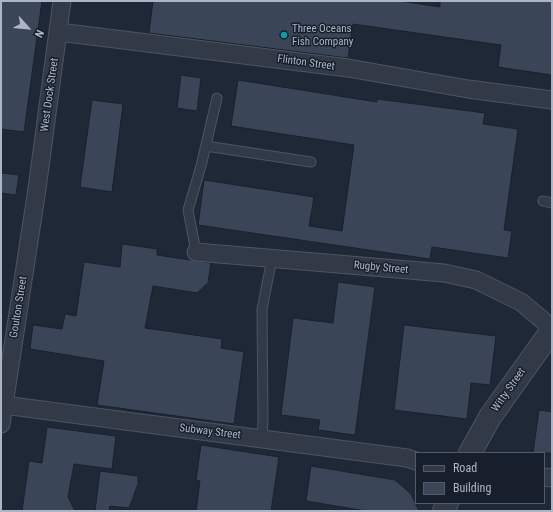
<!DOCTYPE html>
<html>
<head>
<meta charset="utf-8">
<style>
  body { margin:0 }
  #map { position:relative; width:553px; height:512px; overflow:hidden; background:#1f2837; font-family:"Roboto Condensed",sans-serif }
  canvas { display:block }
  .frame { position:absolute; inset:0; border:2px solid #acb5c4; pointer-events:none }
  .legend { position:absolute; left:415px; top:452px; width:130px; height:52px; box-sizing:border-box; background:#181f2c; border:1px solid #535b69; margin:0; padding:5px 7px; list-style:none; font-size:12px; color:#acb5c4 }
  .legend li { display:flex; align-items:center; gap:8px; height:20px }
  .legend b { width:20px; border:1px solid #535b69 }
  .north { position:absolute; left:8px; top:8px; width:40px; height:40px; -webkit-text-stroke:3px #181f2c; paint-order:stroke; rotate:117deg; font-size:11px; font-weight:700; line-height:16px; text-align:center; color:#acb5c4 }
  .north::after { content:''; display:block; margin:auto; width:14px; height:18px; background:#acb5c4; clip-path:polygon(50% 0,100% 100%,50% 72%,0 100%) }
</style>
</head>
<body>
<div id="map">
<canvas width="553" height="512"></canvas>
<div class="frame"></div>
<ul class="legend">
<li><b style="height:5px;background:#323a47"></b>Road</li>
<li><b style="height:11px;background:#3a4657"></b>Building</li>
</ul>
<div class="north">N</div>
</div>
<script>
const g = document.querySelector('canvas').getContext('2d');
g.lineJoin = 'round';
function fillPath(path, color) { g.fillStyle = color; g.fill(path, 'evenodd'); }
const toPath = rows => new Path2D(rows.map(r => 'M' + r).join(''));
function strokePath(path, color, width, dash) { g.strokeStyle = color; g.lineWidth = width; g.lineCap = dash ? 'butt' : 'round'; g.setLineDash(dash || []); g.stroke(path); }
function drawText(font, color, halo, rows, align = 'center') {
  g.font = font + ' "Roboto Condensed",sans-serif'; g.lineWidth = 3; g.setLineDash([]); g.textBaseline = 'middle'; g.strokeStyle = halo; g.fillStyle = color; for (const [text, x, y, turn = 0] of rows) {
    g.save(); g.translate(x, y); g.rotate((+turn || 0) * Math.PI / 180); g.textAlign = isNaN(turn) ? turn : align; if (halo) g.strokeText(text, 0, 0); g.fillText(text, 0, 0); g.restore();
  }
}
const building = toPath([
  [1,1,42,1,24,132,1,129,1,1],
  [153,1,400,1,440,7,440,1,552,1,552,75,498,67,501,45,353,24,348,58,149,33,153,1],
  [181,75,201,78,197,111,177,108,181,75],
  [238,80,377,102,377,99,485,113,483,124,518,129,504,230,512,231,508,258,432,247,430,259,198,225,204,180,314,197,309,226,342,231,354,145,231,126,238,80],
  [92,100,123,104,112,192,80,187,92,100],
  [1,173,19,175,16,195,1,193,1,173],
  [122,244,157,249,157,255,211,263,208,283,197,293,153,286,145,328,222,339,221,348,244,352,234,424,97,405,104,361,30,349,33,325,62,329,65,314,76,316,84,262,120,267,122,244],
  [338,282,375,287,355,435,318,430,320,420,281,415,293,318,333,323,338,282],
  [404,325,496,336,490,385,471,383,467,419,394,410,404,325],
  [539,410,552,412,552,453,533,453,539,410],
  [47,427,116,436,112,469,74,464,68,497,75,511,22,511,29,461,42,463,47,427],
  [201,445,279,457,271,511,196,511,200,481,196,480,201,445],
  [311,466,395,480,411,494,419,511,366,511,306,501,311,466],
  [100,471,138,476,138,484,129,508,110,506,109,511,95,511,100,471]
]);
const service = toPath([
  [206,146,311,162],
  [543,201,552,203],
  [196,252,188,210,201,166,217,98],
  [262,439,263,421,262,309,272,259]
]);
const minor = toPath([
  [59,32,348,68,468,89,552,100],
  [196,252,444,273,476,280,521,302,552,328],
  [4,405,407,458,416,461],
  [1,424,37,189,62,1],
  [544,477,552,478]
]);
const tertiary = toPath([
  [470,453,490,417,552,330],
  [444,511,447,503]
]);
const markers = [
  [284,35,4,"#0f9aa8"]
];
const poiNames = [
  ["Three Oceans",292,29],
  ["Fish Company",292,42]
];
const streetNames = [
  ["Flinton Street",306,63,8],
  ["West Dock Street",50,95,-82],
  ["Rugby Street",381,268,5],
  ["Goulton Street",19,307,-81],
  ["Witty Street",509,390,-55],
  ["Subway Street",210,432,7]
];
fillPath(building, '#3a4657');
strokePath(building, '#1a212e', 1);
strokePath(service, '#4d5562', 11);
strokePath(minor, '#4d5562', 19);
strokePath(tertiary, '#4d5562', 24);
strokePath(service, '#323a47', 9);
strokePath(minor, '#323a47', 17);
strokePath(tertiary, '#323a47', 22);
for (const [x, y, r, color] of markers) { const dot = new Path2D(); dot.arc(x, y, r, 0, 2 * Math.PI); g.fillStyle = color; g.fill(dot); strokePath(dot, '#181f2c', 1.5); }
drawText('11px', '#acb5c4', '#181f2c', poiNames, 'left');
drawText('11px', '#acb5c4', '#181f2c', streetNames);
</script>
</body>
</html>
